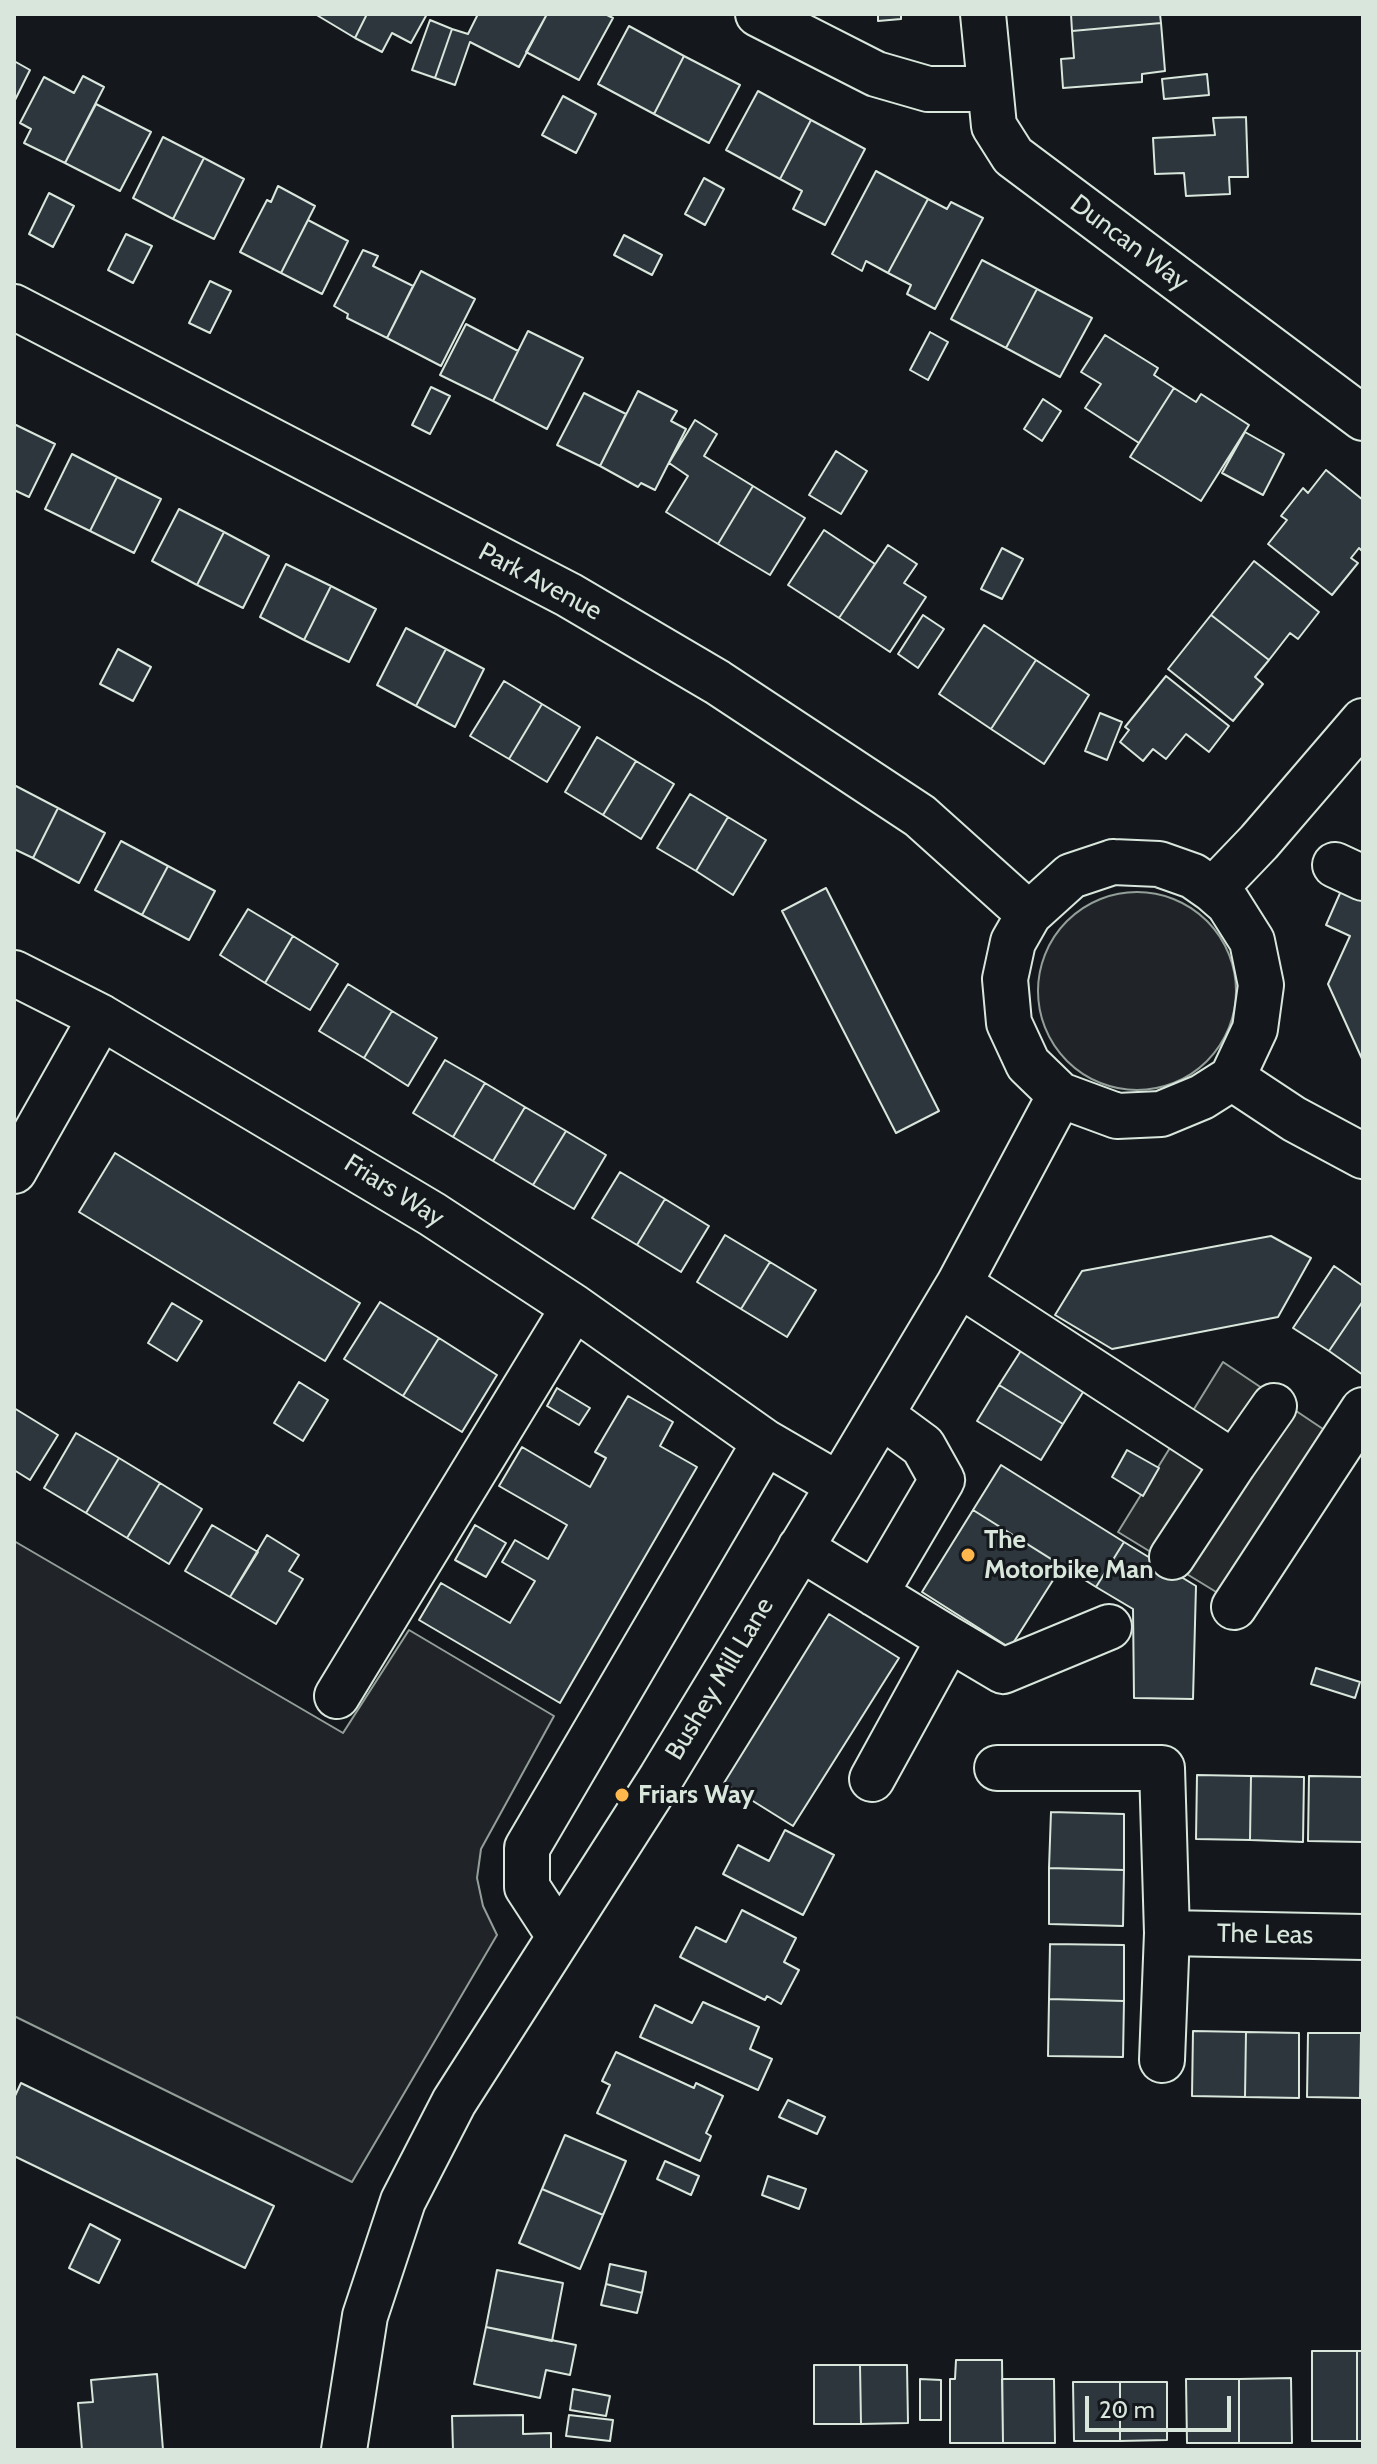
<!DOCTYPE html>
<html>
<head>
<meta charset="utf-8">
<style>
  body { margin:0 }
  #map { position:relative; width:1377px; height:2464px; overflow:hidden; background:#14181c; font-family:Cabin,sans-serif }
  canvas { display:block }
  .frame { position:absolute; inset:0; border:16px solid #d8e6dc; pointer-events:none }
  .scale { position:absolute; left:1085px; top:2396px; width:146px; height:36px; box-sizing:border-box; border:4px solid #d8e6dc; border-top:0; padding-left:10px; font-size:24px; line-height:28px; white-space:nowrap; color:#d8e6dc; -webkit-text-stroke:6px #14181c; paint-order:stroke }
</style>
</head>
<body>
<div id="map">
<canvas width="1377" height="2464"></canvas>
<div class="frame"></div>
<div class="scale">20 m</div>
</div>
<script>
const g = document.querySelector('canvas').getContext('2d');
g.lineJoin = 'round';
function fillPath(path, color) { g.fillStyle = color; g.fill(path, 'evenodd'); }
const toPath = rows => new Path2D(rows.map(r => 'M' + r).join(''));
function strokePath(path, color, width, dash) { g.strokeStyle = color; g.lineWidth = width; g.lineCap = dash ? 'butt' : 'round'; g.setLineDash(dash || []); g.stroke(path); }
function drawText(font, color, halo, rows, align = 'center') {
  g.font = font + ' Cabin,sans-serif'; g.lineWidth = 6; g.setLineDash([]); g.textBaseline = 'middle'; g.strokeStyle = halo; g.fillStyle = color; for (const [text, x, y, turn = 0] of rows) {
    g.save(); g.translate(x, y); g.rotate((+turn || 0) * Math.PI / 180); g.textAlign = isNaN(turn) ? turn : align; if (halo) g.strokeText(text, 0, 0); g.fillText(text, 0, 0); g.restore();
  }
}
const green = toPath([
  '1038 991a99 99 0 1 1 198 0a99 99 0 1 1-198 0Z',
  [14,1541,343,1733,409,1630,554,1716,481,1849,477,1878,483,1906,497,1935,352,2182,14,2016,14,1541]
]);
const parking = toPath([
  [1223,1362,1332,1435,1226,1598,1118,1532,1223,1362]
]);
const building = toPath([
  [315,14,367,14,355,38,315,14],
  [367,14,427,14,411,43,392,33,382,52,355,38,367,14],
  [478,14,547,14,519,67,470,42,455,85,435,78,452,29,468,34,478,14],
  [547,14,605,14,613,18,579,80,526,52,547,14],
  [878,14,901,14,901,19,878,21,878,14],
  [1071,14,1160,14,1161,23,1072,31,1071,14],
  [430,20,452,29,435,78,412,70,430,20],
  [1161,23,1165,71,1142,74,1142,82,1063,88,1061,59,1074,58,1072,31,1161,23],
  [629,26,684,56,654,114,598,84,629,26],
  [684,56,740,85,709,143,654,114,684,56],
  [14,61,30,70,14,102,14,61],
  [1207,74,1209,95,1164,99,1162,79,1207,74],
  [83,76,104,87,65,163,24,143,31,129,20,123,44,77,74,93,83,76],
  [758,91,811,120,780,179,726,150,758,91],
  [563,96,596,114,576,153,542,135,563,96],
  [96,104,151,132,120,191,65,163,96,104],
  [1246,117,1248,177,1229,177,1230,194,1186,196,1184,173,1155,174,1153,138,1215,135,1213,118,1246,117],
  [811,120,865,149,825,225,793,209,802,191,780,179,811,120],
  [163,137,204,158,173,219,133,198,163,137],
  [204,158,244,179,214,239,173,219,204,158],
  [876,171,928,199,888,273,866,261,862,271,832,254,876,171],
  [704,178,724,189,705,225,685,214,704,178],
  [278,186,315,206,281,273,240,252,267,200,271,202,278,186],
  [49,193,74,206,53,247,29,234,49,193],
  [928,199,947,209,951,202,983,218,935,309,907,294,911,285,888,273,928,199],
  [308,220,348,241,322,294,281,273,308,220],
  [126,234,152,246,133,283,108,270,126,234],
  [624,235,662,255,652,275,614,255,624,235],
  [363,250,378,256,373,266,413,286,387,338,347,318,348,314,334,306,363,250],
  [982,260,1037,289,1006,348,951,319,982,260],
  [421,271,475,299,441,366,387,338,421,271],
  [210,281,231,291,210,333,189,323,210,281],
  [1037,289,1092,318,1060,377,1006,348,1037,289],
  [466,324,518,351,493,401,440,375,466,324],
  [528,331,583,358,547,429,493,401,528,331],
  [930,332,948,342,928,380,910,370,930,332],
  [1105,335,1158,368,1154,375,1174,388,1139,443,1085,408,1101,384,1081,372,1105,335],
  [431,387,450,396,430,434,412,425,431,387],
  [1174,388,1196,402,1201,394,1249,425,1201,501,1130,457,1174,388],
  [638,391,677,411,671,421,686,429,655,490,641,483,638,487,600,466,638,391],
  [584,393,626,414,600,466,557,445,584,393],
  [1043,399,1061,411,1042,441,1024,429,1043,399],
  [695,420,717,434,704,456,753,486,718,544,666,512,688,476,669,463,695,420],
  [14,424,55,444,29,497,14,490,14,424],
  [1245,432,1284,454,1263,495,1222,473,1245,432],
  [836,451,867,471,841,514,809,495,836,451],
  [72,454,117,477,90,531,45,509,72,454],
  [1326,470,1363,500,1363,552,1359,548,1351,558,1358,563,1332,595,1268,544,1287,520,1281,516,1303,488,1308,493,1326,470],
  [117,477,161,499,134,553,90,531,117,477],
  [753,486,805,518,770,575,718,544,753,486],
  [179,509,224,532,197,585,152,561,179,509],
  [824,530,875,564,839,618,788,585,824,530],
  [224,532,269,556,243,608,197,585,224,532],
  [888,545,917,564,904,583,926,597,890,652,839,618,888,545],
  [1002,548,1023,559,1002,599,981,589,1002,548],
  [1254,561,1319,612,1298,639,1290,633,1269,660,1211,615,1254,561],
  [286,564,331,586,304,640,260,617,286,564],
  [331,586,376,609,349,662,304,640,331,586],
  [923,615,944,629,918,668,898,654,923,615],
  [1211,615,1269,660,1255,677,1263,684,1233,721,1168,669,1211,615],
  [984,625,1036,660,991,729,939,694,984,625],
  [406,628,446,649,416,706,377,685,406,628],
  [118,649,151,667,133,701,100,684,118,649],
  [446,649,484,669,455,727,416,706,446,649],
  [1036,660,1089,695,1044,764,991,729,1036,660],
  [1166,676,1229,726,1209,752,1186,734,1166,759,1153,749,1143,761,1120,742,1129,730,1125,727,1166,676],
  [504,681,542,704,509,759,470,736,504,681],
  [542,704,580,727,547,782,509,759,542,704],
  [1100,713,1122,722,1107,760,1085,751,1100,713],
  [597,737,636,761,603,815,565,792,597,737],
  [636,761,674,784,641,839,603,815,636,761],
  [14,785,58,808,33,858,14,849,14,785],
  [690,794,728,817,696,871,657,848,690,794],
  [58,808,105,833,79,883,33,858,58,808],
  [728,817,766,840,733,895,696,871,728,817],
  [121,841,168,866,142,915,95,890,121,841],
  [168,866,215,891,189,940,142,915,168,866],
  [826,888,939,1111,896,1133,782,911,826,888],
  [1341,891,1363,901,1363,1061,1328,984,1350,936,1326,925,1341,891],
  [248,909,293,936,265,983,220,955,248,909],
  [293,936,338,964,310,1010,265,983,293,936],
  [348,984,392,1011,364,1058,319,1031,348,984],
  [392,1011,437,1038,408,1086,364,1058,392,1011],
  [445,1060,485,1083,453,1137,413,1113,445,1060],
  [485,1083,525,1107,493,1161,453,1137,485,1083],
  [525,1107,566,1131,533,1185,493,1161,525,1107],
  [566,1131,606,1155,574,1209,533,1185,566,1131],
  [115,1153,360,1303,325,1361,79,1212,115,1153],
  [620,1172,665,1199,637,1245,592,1218,620,1172],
  [665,1199,709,1226,681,1272,637,1245,665,1199],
  [725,1235,770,1262,741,1309,697,1282,725,1235],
  [1271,1236,1311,1258,1278,1317,1112,1349,1055,1315,1082,1271,1271,1236],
  [770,1262,816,1290,787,1337,741,1309,770,1262],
  [1334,1266,1363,1286,1363,1301,1329,1351,1293,1328,1334,1266],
  [1363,1301,1363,1375,1329,1351,1363,1301],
  [380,1302,439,1338,403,1396,344,1359,380,1302],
  [172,1303,202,1321,177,1361,148,1343,172,1303],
  [439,1338,497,1375,462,1432,403,1396,439,1338],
  [1022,1349,1085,1389,1063,1424,999,1385,1022,1349],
  [299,1382,328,1400,303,1441,274,1423,299,1382],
  [999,1385,1063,1424,1041,1460,977,1421,999,1385],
  [557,1388,590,1408,579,1425,547,1406,557,1388],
  [628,1396,673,1422,660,1446,697,1467,560,1703,419,1620,441,1583,510,1623,535,1581,502,1562,515,1540,548,1559,567,1525,499,1486,522,1447,590,1487,606,1458,595,1452,628,1396],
  [14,1408,58,1435,30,1480,14,1470,14,1408],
  [76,1433,119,1458,86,1513,44,1488,76,1433],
  [1127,1450,1159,1468,1143,1496,1112,1477,1127,1450],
  [119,1458,160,1483,127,1538,86,1513,119,1458],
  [1001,1465,1124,1542,1096,1587,973,1510,1001,1465],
  [160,1483,202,1509,169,1564,127,1538,160,1483],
  [973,1510,1062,1566,1010,1648,922,1592,973,1510],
  [212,1525,258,1552,230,1597,185,1571,212,1525],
  [475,1525,506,1543,486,1577,455,1560,475,1525],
  [267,1535,299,1555,289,1571,303,1579,276,1624,230,1597,267,1535],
  [1124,1542,1196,1586,1193,1699,1134,1698,1133,1609,1096,1587,1124,1542],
  [829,1614,899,1658,793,1826,724,1783,829,1614],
  [1316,1668,1360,1682,1355,1698,1311,1684,1316,1668],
  [1197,1775,1251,1776,1250,1840,1196,1839,1197,1775],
  [1251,1776,1304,1777,1303,1842,1250,1840,1251,1776],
  [1309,1776,1363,1777,1362,1842,1308,1841,1309,1776],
  [1051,1812,1124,1814,1124,1870,1049,1868,1051,1812],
  [785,1830,834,1855,803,1915,723,1874,738,1845,769,1861,785,1830],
  [1049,1868,1124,1870,1123,1926,1049,1924,1049,1868],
  [742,1910,796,1938,784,1962,799,1970,781,2004,767,1996,765,2000,680,1957,696,1927,726,1942,742,1910],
  [1050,1944,1124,1945,1124,2001,1049,1999,1050,1944],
  [1049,1999,1124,2001,1123,2057,1048,2056,1049,1999],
  [703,2002,759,2027,750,2049,772,2059,758,2090,640,2037,655,2005,692,2023,703,2002],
  [1193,2031,1246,2032,1245,2097,1192,2096,1193,2031],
  [1246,2032,1299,2033,1299,2098,1245,2097,1246,2032],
  [1308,2033,1361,2033,1360,2098,1307,2097,1308,2033],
  [1361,2033,1363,2033,1363,2098,1360,2098,1361,2033],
  [616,2052,694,2088,696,2083,723,2096,706,2133,711,2136,700,2161,597,2113,610,2085,602,2081,616,2052],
  [21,2083,274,2206,245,2268,14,2156,14,2098,21,2083],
  [788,2100,825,2117,817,2134,779,2117,788,2100],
  [565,2135,626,2161,603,2215,542,2189,565,2135],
  [665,2161,699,2176,691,2195,657,2179,665,2161],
  [768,2176,806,2189,799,2209,762,2195,768,2176],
  [542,2189,603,2215,580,2269,519,2243,542,2189],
  [90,2224,120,2240,99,2283,69,2268,90,2224],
  [610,2264,646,2272,642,2293,606,2284,610,2264],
  [497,2270,563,2283,552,2341,486,2327,497,2270],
  [606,2284,642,2293,637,2313,601,2305,606,2284],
  [486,2327,576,2345,570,2375,546,2370,540,2398,474,2384,486,2327],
  [1312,2351,1357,2351,1357,2441,1312,2441,1312,2351],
  [1357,2351,1363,2351,1363,2441,1357,2441,1357,2351],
  [956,2360,1002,2360,1003,2443,950,2443,950,2379,955,2379,956,2360],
  [814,2365,860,2365,861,2424,814,2424,814,2365],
  [860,2365,907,2365,908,2423,861,2424,860,2365],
  [157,2374,163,2450,82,2450,78,2403,93,2402,91,2380,157,2374],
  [1291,2378,1292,2443,1239,2443,1239,2379,1291,2378],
  [920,2379,941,2380,941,2420,920,2420,920,2379],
  [1002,2379,1054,2379,1055,2443,1003,2443,1002,2379],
  [1186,2379,1239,2379,1239,2443,1187,2443,1186,2379],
  [1073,2382,1120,2382,1120,2441,1074,2441,1073,2382],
  [1120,2382,1167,2382,1167,2440,1120,2441,1120,2382],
  [573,2389,610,2396,606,2416,570,2410,573,2389],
  [523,2415,523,2434,551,2433,551,2450,453,2450,452,2416,523,2415],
  [569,2415,613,2420,610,2441,566,2436,569,2415]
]);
const minor = toPath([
  [758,14,876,74,928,89,990,89],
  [983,14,994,126,1013,156,1363,418],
  [14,307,569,595,717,682,920,816,1029,914],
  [1113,862,1159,864,1193,876,1213,890,1228,903,1252,941,1261,985,1255,1029,1232,1078,1202,1097,1161,1114,1117,1116,1060,1095,1028,1064,1009,1023,1005,979,1013,942,1029,914,1071,876,1113,862],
  [1335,865,1363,878],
  [1213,890,1259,842,1363,721],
  [14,973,101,1017,432,1214,574,1307,765,1442,839,1485],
  [1232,1078,1294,1119,1363,1156],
  [14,1171,101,1017],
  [959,1284,1234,1463,1172,1557],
  [1234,1463,1274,1406],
  [800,1548,949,1639,872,1779],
  [875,1594,942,1480,923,1446,881,1415],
  [1234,1607,1363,1410],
  [949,1639,1003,1671,1109,1627],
  [337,1696,574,1307],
  [997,1768,1162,1768,1167,1933,1162,2060],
  [1167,1933,1363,1937],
  [559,1936,527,1887,527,1848,765,1442],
  [344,2450,365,2316,403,2201,454,2102,661,1778,839,1485,959,1284,1060,1095]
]);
const markers = [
  [968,1555,8,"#ffb74d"],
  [622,1795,8,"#ffb74d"]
];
const streetNames = [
  ["Duncan Way",1129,243,37],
  ["Park Avenue",540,582,28],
  ["Friars Way",394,1191,32],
  ["Bushey Mill Lane",720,1679,-59],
  ["The Leas",1265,1935,1]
];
const poiNames = [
  ["The",984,1540],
  ["Motorbike Man",984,1570],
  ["Friars Way",638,1795]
];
fillPath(green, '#202428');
strokePath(green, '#939e99', 2);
fillPath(parking, '#24282b');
strokePath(parking, '#939e99', 2);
fillPath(building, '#2c363c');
strokePath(building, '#d8e6dc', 2);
strokePath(minor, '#d8e6dc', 48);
strokePath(minor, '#14181c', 44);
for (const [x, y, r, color] of markers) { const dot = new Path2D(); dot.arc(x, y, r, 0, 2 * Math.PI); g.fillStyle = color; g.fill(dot); strokePath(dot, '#14181c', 3); }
drawText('26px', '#d8e6dc', '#14181c', streetNames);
drawText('bold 26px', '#d8e6dc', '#14181c', poiNames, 'left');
</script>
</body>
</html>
